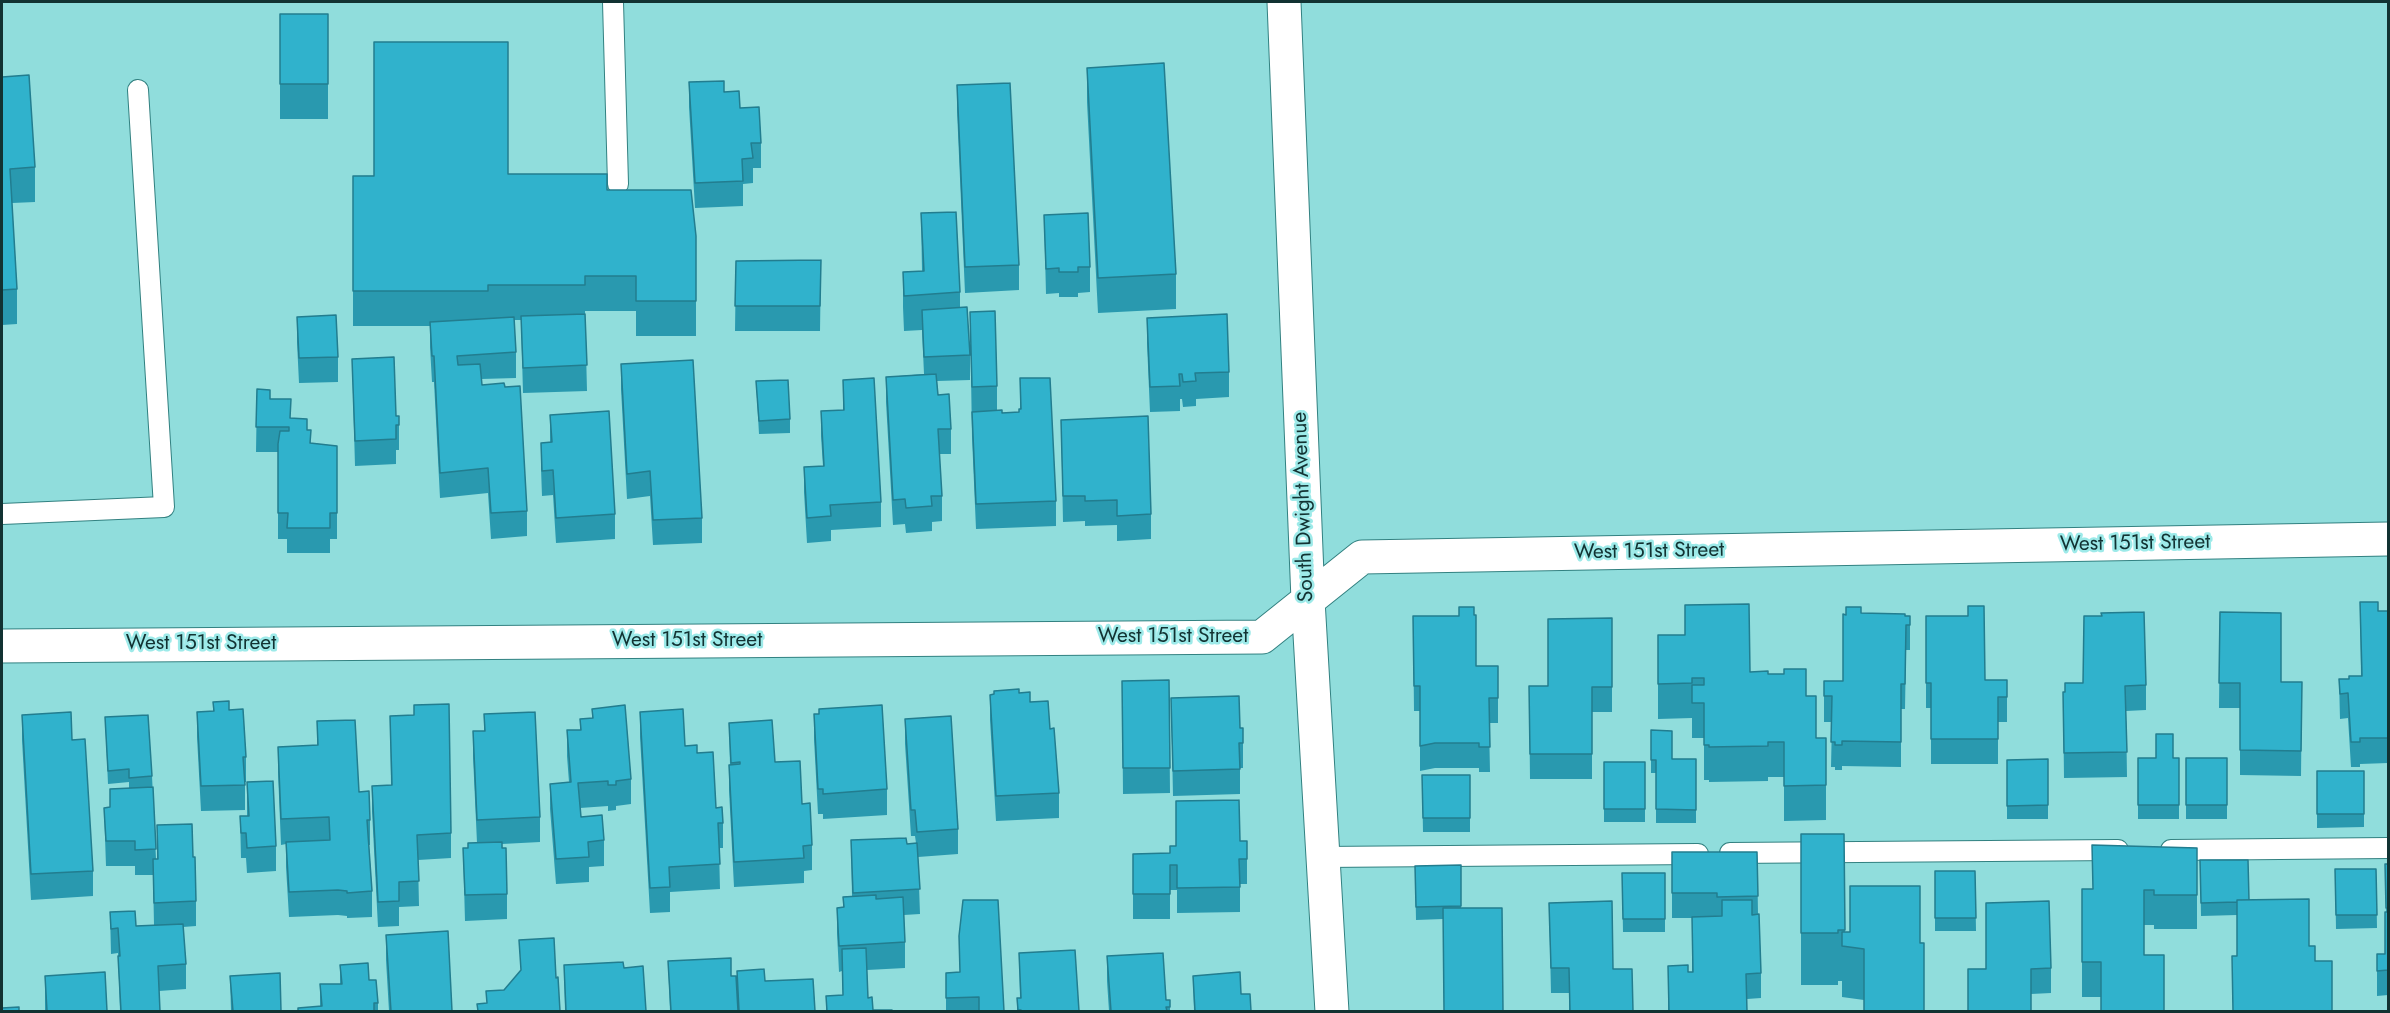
<!DOCTYPE html>
<html>
<head>
<meta charset="utf-8">
<style>
  body { margin:0 }
  #map { position:relative; width:2390px; height:1013px; overflow:hidden; background:#90dddc; font-family:Jost,sans-serif }
  canvas { display:block }
  .frame { position:absolute; inset:0; border:3px solid #123232; pointer-events:none }
</style>
</head>
<body>
<div id="map">
<canvas width="2390" height="1013"></canvas>
<div class="frame"></div>
</div>
<script>
const g = document.querySelector('canvas').getContext('2d');
g.lineJoin = 'round';
const toPath = rows => new Path2D(rows.map(r => 'M' + r).join(''));
function strokePath(path, color, width, dash) { g.strokeStyle = color; g.lineWidth = width; g.lineCap = dash ? 'butt' : 'round'; g.setLineDash(dash || []); g.stroke(path); }
function fillPath(path, color) { g.fillStyle = color; g.fill(path, 'evenodd'); }
function drawText(font, color, halo, rows, align = 'center') {
  g.font = font + ' Jost,sans-serif'; g.lineWidth = 5; g.setLineDash([]); g.textBaseline = 'middle'; g.strokeStyle = halo; g.fillStyle = color; for (const [text, x, y, turn = 0] of rows) {
    g.save(); g.translate(x, y); g.rotate((+turn || 0) * Math.PI / 180); g.textAlign = isNaN(turn) ? turn : align; if (halo) g.strokeText(text, 0, 0); g.fillText(text, 0, 0); g.restore();
  }
}
const service = toPath([
  [613,2,618,184],
  [2,514,164,507,138,90],
  [2171,850,2388,848],
  [1730,853,2118,850],
  [1322,857,1698,854]
]);
const minor = toPath([
  [1284,2,1308,600,1332,1012],
  [2,646,1262,637,1362,557,2388,539]
]);
const wall = toPath([
  [280,14,328,14,328,119,280,119],
  [1087,68,1176,274,1176,309,1098,313,1087,102],
  [2,77,35,167,35,202,12,203,17,289,17,324,2,325],
  [689,82,724,92,740,108,761,143,761,168,753,168,753,183,743,184,743,206,695,208,689,107],
  [957,85,1019,265,1019,290,965,293,957,110],
  [508,174,607,190,696,236,696,336,636,336,636,311,585,311,587,391,523,393,521,320,514,320,516,352,516,378,481,379,482,385,527,511,527,536,491,539,488,493,440,498,434,382,432,382,430,347,430,326,353,326,353,176],
  [921,213,960,292,960,308,970,355,970,380,937,381,938,395,951,429,951,454,939,454,942,496,942,521,932,522,932,531,906,533,905,524,893,525,886,402,886,377,924,374,922,330,904,331,903,307,903,272,922,271],
  [1044,215,1090,267,1090,292,1078,293,1078,297,1059,297,1059,293,1046,294],
  [821,260,820,331,735,331,736,261],
  [970,312,997,386,997,410,1002,413,1019,412,1019,409,1020,409,1020,378,1056,501,1056,526,976,529,972,437],
  [297,317,338,357,338,382,299,383,297,342],
  [1147,318,1229,372,1229,397,1196,399,1196,406,1183,407,1182,399,1180,399,1180,411,1150,412,1147,343],
  [352,359,396,416,399,416,399,450,396,450,396,464,355,466],
  [621,364,702,518,702,543,653,545,650,496,627,499,621,389],
  [843,380,881,502,881,527,831,530,831,541,807,543,804,492,804,467,823,466,821,436,821,411,843,410],
  [756,381,790,419,790,433,759,434],
  [257,389,270,399,291,418,307,430,311,443,337,446,337,539,330,539,330,553,287,553,287,539,278,539,278,452,256,452],
  [550,415,615,514,615,539,556,543,553,495,542,496,541,468,541,443,550,442],
  [1061,420,1151,514,1151,539,1117,541,1117,525,1085,526,1085,521,1063,522],
  [2360,602,2378,611,2388,611,2388,763,2360,764,2360,767,2351,767,2348,718,2340,719,2339,679,2349,679,2361,676],
  [2220,612,2281,682,2302,682,2301,776,2240,775,2240,708,2219,708],
  [1861,613,1910,616,1910,650,1906,650,1905,709,1901,709,1901,767,1842,766,1842,770,1835,770,1835,767,1831,767,1832,722,1824,722,1824,681,1843,681,1846,615],
  [2101,613,2146,685,2146,710,2126,711,2127,777,2064,778,2063,692,2065,692,2083,683,2101,616],
  [1413,616,1476,666,1498,666,1498,723,1489,723,1490,772,1479,772,1479,768,1435,768,1420,771,1420,711,1414,711],
  [1926,616,1985,680,2007,680,2007,722,1998,722,1998,764,1931,764,1931,708,1926,708],
  [1612,618,1612,712,1592,712,1592,779,1530,779,1529,686,1548,686],
  [1658,635,1750,672,1768,674,1806,696,1816,738,1826,738,1826,820,1784,821,1784,777,1768,777,1768,781,1709,782,1709,780,1704,780,1704,738,1692,738,1692,713,1692,718,1658,719],
  [1169,680,1170,793,1123,794,1122,681],
  [1019,693,1030,702,1050,729,1059,793,1059,818,996,821,990,720,990,695],
  [1171,698,1240,728,1243,743,1243,768,1240,768,1240,794,1173,796],
  [213,702,229,710,246,757,246,782,245,782,245,810,201,811,197,737,197,712,213,711],
  [592,709,631,779,631,804,616,806,616,810,608,811,608,806,580,808,581,817,604,840,604,866,589,867,589,882,556,884,550,809,550,784,569,782,567,756,567,730,580,730,580,719,592,718],
  [640,712,685,746,697,753,716,808,723,823,723,848,719,848,720,889,670,892,670,912,650,913,640,737],
  [484,714,540,817,540,842,502,844,507,894,507,919,465,921,463,848,468,848,477,843,473,756,473,731,484,731],
  [814,714,887,789,887,815,823,819,823,814,818,814,814,739],
  [22,715,72,740,93,871,93,896,31,900,22,740],
  [390,716,451,833,451,858,418,860,419,906,399,907,399,926,378,927,372,811,372,786,391,785],
  [105,717,152,776,156,859,157,859,157,825,193,857,196,901,196,926,183,927,186,964,186,989,159,991,160,1011,120,1011,118,953,111,954,110,912,136,926,154,925,153,875,135,875,135,866,106,866,104,808,110,807,110,789,129,788,129,782,108,784],
  [905,719,958,829,958,854,918,857,920,914,904,915,905,942,905,968,867,970,868,998,873,1010,892,1011,826,1011,826,996,843,995,842,971,839,972,837,933,837,908,843,907,843,897,852,896,851,840,907,844,916,843,915,836,911,836,905,744],
  [317,721,359,792,370,820,370,845,369,845,372,891,372,917,347,918,347,916,338,915,289,917,286,867,286,844,281,845,278,772,278,747,317,745],
  [729,723,775,762,802,804,812,845,812,870,804,871,804,883,734,887,729,790,729,765,730,765],
  [1651,730,1672,759,1696,759,1696,823,1656,823,1656,773,1651,773],
  [2138,758,2179,758,2179,819,2138,819],
  [2186,758,2227,758,2227,819,2186,819],
  [2048,759,2048,819,2007,819,2007,760],
  [1604,762,1645,762,1645,822,1604,822],
  [2317,771,2364,771,2364,827,2317,828],
  [1422,775,1470,775,1470,832,1423,832],
  [247,782,276,846,276,871,247,873,246,858,241,858,240,816,247,816],
  [1801,834,1844,834,1845,932,1924,943,1924,1011,1864,1011,1864,1000,1842,997,1842,981,1838,981,1838,985,1801,985],
  [1240,841,1247,859,1247,884,1240,884,1240,912,1177,913,1177,890,1170,890,1170,919,1133,919,1133,854,1170,853],
  [2092,845,2197,848,2197,929,2154,929,2154,925,2144,925,2101,997,2082,997,2082,889,2093,889],
  [1672,852,1757,852,1758,914,1761,973,1761,998,1747,999,1747,1011,1668,1011,1668,966,1688,972,1692,972,1692,918,1672,918],
  [2200,860,2249,900,2309,946,2332,1011,2237,956,2237,915,2201,916],
  [2385,864,2388,864,2388,995,2377,996,2377,954,2385,954,2386,912],
  [1461,865,1461,908,1443,919,1416,920,1415,866],
  [2335,869,2376,869,2377,928,2336,929],
  [1935,871,1975,871,1976,931,1935,931],
  [1622,873,1665,873,1665,932,1623,932],
  [1549,903,1613,969,1633,1011,1569,1011,1569,993,1551,993],
  [386,935,452,1011,389,1011,386,960],
  [959,936,1004,1011,946,1011,946,973,960,972],
  [1019,953,1079,1011,1017,1011,1017,998,1020,998],
  [1107,956,1166,1000,1170,1000,1170,1011,1109,1011,1107,981],
  [668,961,731,976,670,1011],
  [340,965,369,980,378,1003,378,1011,298,1011,320,1006,320,984,340,984],
  [564,965,624,968,646,1011,565,1011],
  [2051,968,2051,993,2031,994,2031,1011,1968,1011,1968,969],
  [737,971,765,981,815,1011,738,1011],
  [45,976,107,1011,45,1011],
  [230,976,281,1011,231,1011],
  [1193,976,1241,994,1251,1011,1194,1011]
]);
const building = toPath([
  [280,14,328,14,328,84,280,84,280,14],
  [374,42,508,42,508,174,607,174,607,190,691,190,696,236,696,301,636,301,636,276,585,276,585,285,488,285,488,291,353,291,353,176,374,176,374,42],
  [1164,63,1176,274,1098,278,1087,68,1164,63],
  [29,75,35,167,10,169,17,289,2,290,2,77,29,75],
  [724,81,724,92,739,91,740,108,759,107,761,143,751,143,753,158,742,159,743,181,695,183,689,82,724,81],
  [1010,83,1019,265,965,267,957,85,1010,83],
  [956,212,960,292,904,296,903,272,924,271,921,213,956,212],
  [1088,213,1090,267,1078,267,1078,272,1059,272,1059,268,1046,269,1044,215,1088,213],
  [821,260,820,306,735,306,736,261,821,260],
  [967,307,970,355,924,357,922,310,967,307],
  [995,311,997,386,972,387,970,312,995,311],
  [585,314,587,365,523,368,521,316,585,314],
  [1227,314,1229,372,1195,373,1196,381,1183,382,1182,374,1179,374,1180,386,1150,387,1147,318,1227,314],
  [336,315,338,357,299,358,297,317,336,315],
  [514,317,516,352,457,356,458,365,480,364,482,385,504,383,505,387,520,386,527,511,491,513,488,468,440,473,434,356,432,356,430,322,514,317],
  [394,357,396,416,399,416,399,425,396,425,396,439,355,441,352,359,394,357],
  [693,360,702,518,653,520,650,471,627,474,621,364,693,360],
  [936,374,938,395,949,394,951,429,938,429,942,496,931,496,932,506,906,508,905,499,893,500,886,377,936,374],
  [874,378,881,502,830,505,831,516,807,518,804,467,824,466,821,411,844,410,843,380,874,378],
  [1020,378,1050,378,1056,501,976,504,972,412,1002,410,1002,413,1019,412,1019,409,1021,409,1020,378],
  [788,380,790,419,759,421,756,381,788,380],
  [257,389,270,390,270,399,291,399,290,418,307,419,307,430,311,430,310,443,337,446,337,513,330,513,330,528,287,528,288,513,278,513,278,444,280,431,289,431,289,427,256,427,257,389],
  [609,411,615,514,556,518,553,470,542,471,541,443,552,442,550,415,609,411],
  [1148,416,1151,514,1117,516,1117,500,1085,501,1085,496,1063,496,1061,420,1148,416],
  [2360,602,2378,602,2378,611,2388,611,2388,738,2360,738,2360,742,2351,742,2348,693,2340,694,2339,679,2349,679,2349,676,2362,676,2360,602],
  [1749,604,1750,672,1768,671,1768,674,1784,674,1784,669,1806,669,1806,696,1816,696,1816,738,1826,738,1826,785,1784,786,1784,742,1768,742,1768,746,1709,747,1709,745,1704,745,1704,703,1692,703,1692,685,1704,685,1704,678,1692,678,1692,683,1658,684,1658,635,1685,635,1685,605,1749,604],
  [1968,606,1984,606,1985,680,2007,680,2007,697,1998,697,1998,739,1931,739,1931,683,1926,683,1926,616,1968,616,1968,606],
  [1459,607,1474,607,1474,615,1476,615,1476,666,1498,666,1498,698,1489,698,1490,747,1479,747,1479,743,1435,743,1420,746,1420,686,1414,686,1413,616,1459,616,1459,607],
  [1846,607,1861,607,1861,613,1905,614,1905,616,1910,616,1910,625,1906,625,1905,684,1901,684,1901,742,1842,741,1842,745,1835,745,1835,742,1831,742,1832,696,1824,696,1824,681,1843,681,1843,614,1846,615,1846,607],
  [2144,612,2146,685,2125,686,2127,752,2064,753,2063,692,2065,692,2065,683,2083,683,2084,616,2102,616,2101,613,2144,612],
  [2220,612,2281,613,2281,682,2302,682,2301,751,2240,750,2240,683,2219,683,2220,612],
  [1612,618,1612,687,1592,687,1592,754,1530,754,1529,686,1548,686,1548,619,1612,618],
  [1169,680,1170,768,1123,768,1122,681,1169,680],
  [1019,689,1019,693,1030,692,1030,702,1048,701,1050,729,1054,728,1059,793,996,796,990,695,994,694,994,691,1019,689],
  [1239,696,1240,728,1243,728,1243,743,1239,743,1240,769,1173,771,1171,698,1239,696],
  [229,701,229,710,243,709,246,757,243,757,245,785,201,786,197,712,214,711,213,702,229,701],
  [449,704,451,833,417,835,419,881,399,882,399,901,378,902,372,786,392,785,390,716,414,715,414,705,449,704],
  [625,705,631,779,616,781,616,785,608,785,608,781,578,783,581,817,602,815,604,840,588,842,589,857,556,859,550,784,571,782,567,730,581,730,580,719,593,718,592,709,625,705],
  [882,705,887,789,823,794,823,789,818,789,814,714,819,714,819,709,882,705],
  [683,709,685,746,697,745,697,753,713,752,716,808,722,807,723,823,718,823,720,864,669,867,670,887,650,888,640,712,683,709],
  [71,712,72,740,85,739,93,871,31,874,22,715,71,712],
  [535,712,540,817,477,820,473,731,485,731,484,714,535,712],
  [148,715,152,776,129,778,129,769,108,771,105,717,148,715],
  [951,716,958,829,917,832,915,810,911,810,905,719,951,716],
  [355,720,359,792,369,791,370,820,367,820,372,891,347,893,347,891,338,890,289,892,286,842,330,840,329,817,281,819,278,747,318,745,317,721,355,720],
  [772,720,775,762,800,761,802,804,810,803,812,845,803,846,804,858,734,862,729,765,740,764,740,762,731,763,729,723,772,720],
  [1651,730,1672,731,1672,759,1696,759,1696,810,1656,809,1656,760,1651,760,1651,730],
  [2156,734,2173,734,2173,758,2179,758,2179,805,2138,805,2138,758,2156,758,2156,734],
  [2186,758,2227,758,2227,805,2186,805,2186,758],
  [2048,759,2048,805,2007,806,2007,760,2048,759],
  [1604,762,1645,762,1645,809,1604,809,1604,762],
  [2317,771,2364,771,2364,814,2317,814,2317,771],
  [1422,775,1470,775,1470,818,1423,818,1422,775],
  [273,781,276,846,247,848,246,833,241,833,240,816,249,816,247,782,273,781],
  [153,787,156,849,135,850,135,841,106,841,104,808,110,807,110,789,153,787],
  [1239,800,1240,841,1247,841,1247,859,1239,859,1240,887,1177,888,1177,865,1170,865,1170,894,1133,894,1133,854,1170,853,1170,846,1176,846,1176,801,1239,800],
  [192,824,193,857,195,857,196,901,154,903,153,859,158,859,157,825,192,824],
  [1801,834,1844,834,1845,930,1838,930,1838,933,1801,933,1801,834],
  [906,838,907,844,917,843,920,889,853,893,851,840,906,838],
  [502,842,502,848,506,848,507,894,465,895,463,848,468,848,468,843,502,842],
  [2092,845,2197,848,2197,895,2154,895,2154,890,2144,890,2144,955,2164,955,2164,1011,2101,1011,2101,962,2082,962,2082,889,2093,889,2092,845],
  [1672,852,1757,852,1758,896,1717,897,1717,893,1672,893,1672,852],
  [2200,860,2248,860,2249,900,2237,900,2237,902,2201,903,2200,860],
  [2385,864,2388,864,2388,908,2386,908,2385,864],
  [1461,865,1461,906,1416,907,1415,866,1461,865],
  [2335,869,2376,869,2377,915,2336,915,2335,869],
  [1935,871,1975,871,1976,918,1935,918,1935,871],
  [1622,873,1665,873,1665,919,1623,919,1622,873],
  [1850,886,1920,886,1920,943,1924,943,1924,1011,1864,1011,1864,949,1842,946,1842,932,1850,932,1850,886],
  [876,895,876,899,903,897,905,942,839,946,837,908,844,907,843,897,876,895],
  [2309,899,2309,946,2315,946,2315,961,2332,961,2332,1011,2233,1011,2232,956,2237,956,2237,900,2309,899],
  [963,900,998,900,1004,1011,979,1011,979,997,946,998,946,973,960,972,959,936,963,900],
  [1722,900,1752,900,1752,915,1759,914,1761,973,1746,974,1747,1011,1669,1011,1668,966,1688,965,1688,972,1693,972,1692,917,1722,916,1722,900],
  [1612,901,1613,969,1632,969,1633,1011,1570,1011,1569,968,1551,968,1549,903,1612,901],
  [2049,901,2051,968,2031,969,2031,1011,1968,1011,1968,969,1986,969,1986,903,2049,901],
  [1443,908,1502,908,1503,1011,1444,1011,1443,908],
  [135,911,136,926,183,924,186,964,158,966,160,1011,121,1011,118,956,120,956,118,928,111,929,110,912,135,911],
  [2385,912,2388,912,2388,970,2377,971,2377,954,2385,954,2385,912],
  [448,931,452,1011,391,1011,386,935,448,931],
  [554,938,556,978,558,977,560,1011,478,1011,477,1004,487,1003,486,991,504,990,521,970,519,940,554,938],
  [866,948,868,998,872,997,873,1010,892,1010,892,1011,827,1011,826,996,843,995,842,949,866,948],
  [1075,950,1079,1011,1021,1011,1021,1010,1018,1010,1017,998,1021,998,1019,953,1075,950],
  [1163,953,1166,1000,1170,1000,1170,1007,1166,1007,1167,1011,1111,1011,1107,956,1163,953],
  [731,958,731,976,736,976,738,1011,666,1011,671,1011,668,961,731,958],
  [623,962,624,968,643,966,646,1011,566,1011,564,965,623,962],
  [368,963,369,980,376,980,378,1003,374,1003,374,1011,298,1011,298,1008,322,1006,320,984,342,984,340,965,368,963],
  [764,969,765,981,813,979,815,1011,739,1011,737,971,764,969],
  [105,972,107,1011,47,1011,45,976,105,972],
  [1240,972,1241,994,1250,994,1251,1011,1195,1011,1193,976,1240,972],
  [280,973,281,1011,233,1011,230,976,280,973],
  [19,1007,19,1011,2,1011,2,1008,19,1007]
]);
const streetNames = [
  ["South Dwight Avenue",1304,507,-92],
  ["West 151st Street",2135,544,-1],
  ["West 151st Street",1649,552,-1],
  ["West 151st Street",1173,637],
  ["West 151st Street",687,641],
  ["West 151st Street",201,644]
];
strokePath(service, '#328181', 22);
strokePath(minor, '#328181', 35);
strokePath(service, '#fff', 20);
strokePath(minor, '#fff', 33);
fillPath(wall, '#2999af');
fillPath(building, '#30b2cc');
strokePath(building, '#227d8f', 1.5);
drawText('21px', '#123232', '#9deae9', streetNames);
</script>
</body>
</html>
